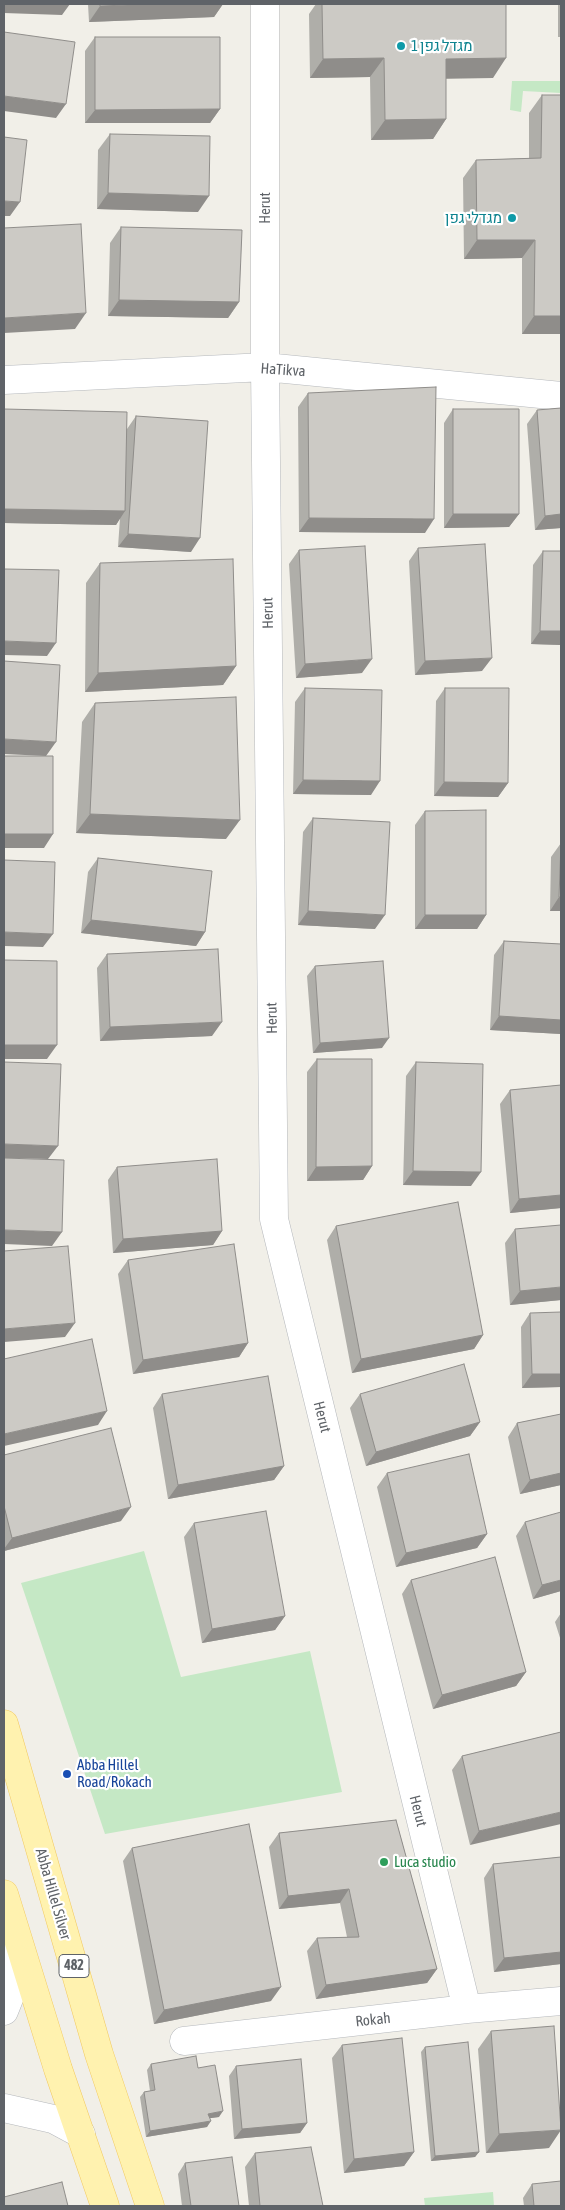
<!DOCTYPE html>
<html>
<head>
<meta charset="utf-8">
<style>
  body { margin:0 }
  #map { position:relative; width:565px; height:2210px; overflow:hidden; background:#f1efe8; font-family:"Asap Condensed",sans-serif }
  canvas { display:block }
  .frame { position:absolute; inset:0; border:5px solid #5f6368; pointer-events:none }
</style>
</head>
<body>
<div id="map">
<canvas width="565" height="2210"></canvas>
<div class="frame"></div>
</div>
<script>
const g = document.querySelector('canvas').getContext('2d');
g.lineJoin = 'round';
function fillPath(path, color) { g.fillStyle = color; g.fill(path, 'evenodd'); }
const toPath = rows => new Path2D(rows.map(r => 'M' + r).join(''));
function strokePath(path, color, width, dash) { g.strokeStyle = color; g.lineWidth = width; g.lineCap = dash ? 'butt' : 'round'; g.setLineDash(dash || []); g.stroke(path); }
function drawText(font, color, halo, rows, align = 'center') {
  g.font = font + ' "Asap Condensed",Heebo,sans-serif'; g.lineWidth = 4.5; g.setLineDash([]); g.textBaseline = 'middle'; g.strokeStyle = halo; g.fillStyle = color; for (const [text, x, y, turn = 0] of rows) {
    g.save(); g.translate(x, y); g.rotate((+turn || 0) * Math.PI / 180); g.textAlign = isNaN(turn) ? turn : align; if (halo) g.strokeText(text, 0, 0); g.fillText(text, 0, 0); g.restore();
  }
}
const green = toPath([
  [512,81,561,81,561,93,523,91,521,112,510,110],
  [144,1551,181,1677,310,1651,342,1792,105,1834,21,1583],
  [493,2192,494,2206,425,2206,424,2198]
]);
const minor = toPath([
  [265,4,265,367,274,1219,467,2009],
  [4,380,265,367,561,396],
  [4,2011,12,1991,14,1958,13,1933],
  [184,2041,467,2009,561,2001],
  [4,2108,53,2119,81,2134]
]);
const major = toPath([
  [4,1724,99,2054,150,2206],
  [4,1894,58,2069,105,2206]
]);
const wall = toPath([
  [88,4,223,4,214,17,89,22],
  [316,4,506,4,493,78,446,78,446,119,433,139,371,140,370,77,310,78,309,14],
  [558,4,561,4,561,37,558,37],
  [95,37,220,109,210,123,85,123,85,51],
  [542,95,561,95,561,334,522,334,522,258,464,259,463,178,476,160,529,158,529,113],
  [110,134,198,212,97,209,98,150],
  [121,227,239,302,228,318,108,316,110,243],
  [308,393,425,533,299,532,298,407],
  [561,408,561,528,535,530,527,424,537,410],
  [4,409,127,429,136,416,191,552,118,547,120,518,116,525,4,523],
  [453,409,519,514,509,527,444,528,444,423],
  [418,548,482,671,415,675,409,561],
  [299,550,362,673,296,678,289,564],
  [543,551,561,645,531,644,533,565],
  [100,563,236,666,223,685,85,692,86,583],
  [305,688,371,795,293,794,295,702],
  [445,688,508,783,498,797,434,796,436,701],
  [95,703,226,839,76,833,82,722],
  [425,811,486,915,477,929,415,929,415,825],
  [313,818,375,929,298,925,303,832],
  [561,843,561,911,550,911,551,857],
  [98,858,205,932,196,946,81,933,88,872],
  [504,941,561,944,561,1034,490,1030,494,955],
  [107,954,212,1036,100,1041,97,968],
  [315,966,382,1048,313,1053,307,976],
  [317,1059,372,1166,363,1180,307,1181,307,1072],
  [416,1062,471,1186,403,1185,406,1076],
  [561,1085,561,1208,510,1213,500,1104,510,1090],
  [117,1167,222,1231,213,1245,113,1253,108,1180],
  [336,1226,483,1335,474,1349,352,1373,327,1240],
  [515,1229,561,1300,510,1305,505,1243],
  [128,1260,248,1343,239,1357,133,1374,118,1274],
  [530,1313,561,1387,522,1388,521,1327],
  [162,1394,284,1466,274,1480,168,1499,153,1408],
  [360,1394,480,1422,470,1436,366,1466,350,1408],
  [561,1414,561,1485,520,1494,508,1437,517,1423],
  [4,1455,121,1521,4,1551],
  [387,1473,487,1534,477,1548,396,1567,377,1487],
  [525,1522,561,1591,533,1599,516,1536],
  [194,1523,285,1616,275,1630,202,1643,184,1537],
  [411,1580,526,1672,516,1686,433,1709,402,1594],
  [561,1613,561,1641,555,1622],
  [561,1732,470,1845,452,1770,462,1756],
  [396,1820,437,1969,427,1983,316,1999,307,1951,317,1938,347,1937,340,1903,279,1909,269,1847,279,1833],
  [132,1848,271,2001,154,2024,123,1861],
  [561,1857,561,1964,494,1972,484,1878,493,1864],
  [491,2031,549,2148,486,2153,478,2049],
  [342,2045,414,2152,404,2166,344,2173,332,2058],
  [425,2047,479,2152,475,2157,431,2161,421,2052],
  [151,2064,198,2068,219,2117,210,2118,207,2127,146,2137,140,2097,144,2092,150,2091,147,2070],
  [236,2066,307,2123,300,2133,234,2139,229,2076],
  [255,2153,323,2206,249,2206,245,2167],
  [185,2163,239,2206,182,2206,178,2174],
  [532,2184,561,2206,524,2206,523,2198]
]);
const shadedWall = toPath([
  [4,4,70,4,62,15,4,13],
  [155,4,223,4,214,17,89,22,100,6],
  [384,58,370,77,310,78,323,59],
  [506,58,493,78,433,79,446,59],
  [4,96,66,104,56,118,4,111],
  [220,109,210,123,85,123,95,110],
  [446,119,433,139,371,140,385,120],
  [108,193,209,196,198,212,97,209],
  [4,201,20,202,10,216,4,216],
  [477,240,535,240,522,258,464,259],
  [119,300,239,302,228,318,108,316],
  [86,313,75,329,4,333,4,318],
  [534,316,561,316,561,334,522,334],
  [4,509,125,511,116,525,4,523],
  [453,514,519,514,509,527,444,528],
  [561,514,561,528,535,530,545,516],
  [309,518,434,519,425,533,299,532],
  [128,534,200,538,191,552,118,547],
  [540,631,561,631,561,645,531,644],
  [4,641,56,643,47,656,4,655],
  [492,658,482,671,415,675,425,661],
  [372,659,362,673,296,678,305,664],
  [236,666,223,685,85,692,98,673],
  [4,739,56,742,46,756,4,754],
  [303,780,380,781,371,795,293,794],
  [444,782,508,783,498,797,434,796],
  [90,814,240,820,226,839,76,833],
  [4,834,53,834,44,848,4,848],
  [559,897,561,897,561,911,550,911],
  [308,911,385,915,375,929,298,925],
  [425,915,486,915,477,929,415,929],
  [91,920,205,932,196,946,81,933],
  [4,932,53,934,43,947,4,946],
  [499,1016,561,1020,561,1034,490,1030],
  [222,1022,212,1036,100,1041,110,1027],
  [389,1038,382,1048,313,1053,320,1043],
  [4,1045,57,1045,47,1059,4,1059],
  [4,1144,58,1146,48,1159,4,1158],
  [372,1166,363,1180,307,1181,316,1167],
  [413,1171,481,1172,471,1186,403,1185],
  [561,1195,561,1208,510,1213,519,1199],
  [4,1230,62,1232,52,1246,4,1244],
  [222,1231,213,1245,113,1253,123,1239],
  [561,1287,561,1300,510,1305,520,1291],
  [75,1323,65,1337,4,1342,4,1329],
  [483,1335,474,1349,352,1373,361,1359],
  [248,1343,239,1357,133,1374,143,1360],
  [532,1374,561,1374,561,1387,522,1388],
  [107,1411,98,1425,4,1446,4,1434],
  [480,1422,470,1436,366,1466,376,1452],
  [284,1466,274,1480,168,1499,178,1485],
  [561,1473,561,1485,520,1494,530,1480],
  [131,1507,121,1521,4,1551,4,1549,12,1538],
  [487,1534,477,1548,396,1567,406,1553],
  [561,1580,561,1591,533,1599,542,1585],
  [285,1616,275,1630,202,1643,212,1629],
  [526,1672,516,1686,433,1709,442,1695],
  [561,1812,561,1824,470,1845,479,1831],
  [349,1889,340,1903,279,1909,288,1896],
  [561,1952,561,1964,494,1972,504,1958],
  [437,1969,427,1983,316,1999,326,1985],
  [281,1987,271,2001,154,2024,164,2010],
  [223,2111,219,2117,204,2119,208,2114],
  [211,2121,207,2127,146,2137,150,2131],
  [307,2123,300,2133,234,2139,242,2129],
  [561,2130,549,2148,486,2153,499,2134],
  [414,2152,404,2166,344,2173,354,2159],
  [479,2152,475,2157,431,2161,435,2156]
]);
const building = toPath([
  [100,4,155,4,100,6,100,4],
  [322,4,506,4,506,58,446,59,446,119,385,120,384,58,323,59,322,4],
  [4,32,75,42,66,104,4,96,4,32],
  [95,37,220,37,220,109,95,110,95,37],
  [542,95,561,95,561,316,534,316,535,240,477,240,476,160,541,158,542,95],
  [110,134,210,136,209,196,108,193,110,134],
  [4,137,27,140,20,202,4,201,4,137],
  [81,224,86,313,4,318,4,228,81,224],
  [121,227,242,230,239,302,119,300,121,227],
  [436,387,434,519,309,518,308,393,436,387],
  [561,408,561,514,545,516,537,410,561,408],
  [4,409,127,412,125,511,4,509,4,409],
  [453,409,519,409,519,514,453,514,453,409],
  [136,416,208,421,200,538,128,534,136,416],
  [485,544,492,658,425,661,418,548,485,544],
  [365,546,372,659,305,664,299,550,365,546],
  [543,551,561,551,561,631,540,631,543,551],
  [233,559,236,666,98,673,100,563,233,559],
  [4,569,59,570,56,643,4,641,4,569],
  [4,661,60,665,56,742,4,739,4,661],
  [305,688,382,690,380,781,303,780,305,688],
  [445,688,509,688,508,783,444,782,445,688],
  [236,697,240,820,90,814,95,703,236,697],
  [4,756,53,756,53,834,4,834,4,756],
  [486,810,486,915,425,915,425,811,486,810],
  [313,818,390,822,385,915,308,911,313,818],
  [561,843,561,897,559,897,561,843],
  [98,858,212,871,205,932,91,920,98,858],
  [4,860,55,862,53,934,4,932,4,860],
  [504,941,561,944,561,1020,499,1016,504,941],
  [218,949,222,1022,110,1027,107,954,218,949],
  [4,960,57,961,57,1045,4,1045,4,960],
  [383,961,389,1038,320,1043,315,966,383,961],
  [317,1059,372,1059,372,1166,316,1167,317,1059],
  [4,1062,61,1064,58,1146,4,1144,4,1062],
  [416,1062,483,1064,481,1172,413,1171,416,1062],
  [561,1085,561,1195,519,1199,510,1090,561,1085],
  [4,1158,64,1160,62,1232,4,1230,4,1158],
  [217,1159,222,1231,123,1239,117,1167,217,1159],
  [458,1202,483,1335,361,1359,336,1226,458,1202],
  [561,1225,561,1287,520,1291,515,1229,561,1225],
  [234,1244,248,1343,143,1360,128,1260,234,1244],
  [68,1246,75,1323,4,1329,4,1251,68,1246],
  [561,1312,561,1374,532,1374,530,1313,561,1312],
  [92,1339,107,1411,4,1434,4,1359,92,1339],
  [464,1364,480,1422,376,1452,360,1394,464,1364],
  [268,1376,284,1466,178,1485,162,1394,268,1376],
  [561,1414,561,1473,530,1480,517,1423,561,1414],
  [111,1428,131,1507,12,1538,4,1506,4,1455,111,1428],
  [469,1454,487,1534,406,1553,387,1473,469,1454],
  [266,1511,285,1616,212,1629,194,1523,266,1511],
  [561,1512,561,1580,542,1585,525,1522,561,1512],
  [495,1557,526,1672,442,1695,411,1580,495,1557],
  [561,1732,561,1812,479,1831,462,1756,561,1732],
  [396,1820,437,1969,326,1985,317,1938,359,1937,349,1889,288,1896,279,1833,396,1820],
  [249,1824,281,1987,164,2010,132,1848,249,1824],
  [561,1857,561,1952,504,1958,493,1864,561,1857],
  [554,2026,561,2130,499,2134,491,2031,554,2026],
  [402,2038,414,2152,354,2159,342,2045,402,2038],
  [468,2042,479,2152,435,2156,425,2047,468,2042],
  [196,2056,198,2068,215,2065,223,2111,208,2114,211,2121,150,2131,144,2092,155,2090,151,2064,196,2056],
  [301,2059,307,2123,242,2129,236,2066,301,2059],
  [311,2147,323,2206,260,2206,255,2153,311,2147],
  [232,2157,239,2206,191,2206,185,2163,232,2157],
  [561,2181,561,2206,534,2206,532,2184,561,2181],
  [62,2182,68,2206,4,2206,4,2197,62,2182]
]);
const markers = [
  [401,46,5,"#0f9aa8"],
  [512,218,5,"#0f9aa8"],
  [67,1774,5,"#1a4fb4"],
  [384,1862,5,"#2e9e5b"]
];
const shields = [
  [74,1966,30]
];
const shieldNames = [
  ["482",74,1966]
];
const cultureNames = [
  ["מגדל גפן 1",411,46],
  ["מגדלי גפן",502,218,"right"]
];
const streetNames = [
  ["Herut",265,208,-90],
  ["HaTikva",283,370,4],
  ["Herut",268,613,-91],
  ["Herut",272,1018,-91],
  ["Herut",322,1417,76],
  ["Herut",418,1811,76],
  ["Abba Hillel Silver",53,1894,74],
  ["Rokah",373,2020,-6]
];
const transitNames = [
  ["Abba Hillel",77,1765],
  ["Road/Rokach",77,1782]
];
const leisureNames = [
  ["Luca studio",394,1862]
];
fillPath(green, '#c5e8c5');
strokePath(minor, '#b5b8bc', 29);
strokePath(major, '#f2c960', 29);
strokePath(minor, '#fff', 28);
strokePath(major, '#fff2af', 28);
fillPath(wall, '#afaea9');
fillPath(shadedWall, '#8f8d8a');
fillPath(building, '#cccac5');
strokePath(building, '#8f8d8a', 1);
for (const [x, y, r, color] of markers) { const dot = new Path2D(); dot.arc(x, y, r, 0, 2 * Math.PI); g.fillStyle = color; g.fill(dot); strokePath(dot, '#fff', 2); }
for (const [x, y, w] of shields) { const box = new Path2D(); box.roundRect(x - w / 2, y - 11.5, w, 23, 4); g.fillStyle = '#fff'; g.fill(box); strokePath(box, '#5f6368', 1); }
drawText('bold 14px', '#5f6368', null, shieldNames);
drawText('15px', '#0d838f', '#fff', cultureNames, 'left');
drawText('15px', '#5f6368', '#fff', streetNames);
drawText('15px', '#164399', '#fff', transitNames, 'left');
drawText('15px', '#27864d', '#fff', leisureNames, 'left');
</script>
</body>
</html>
